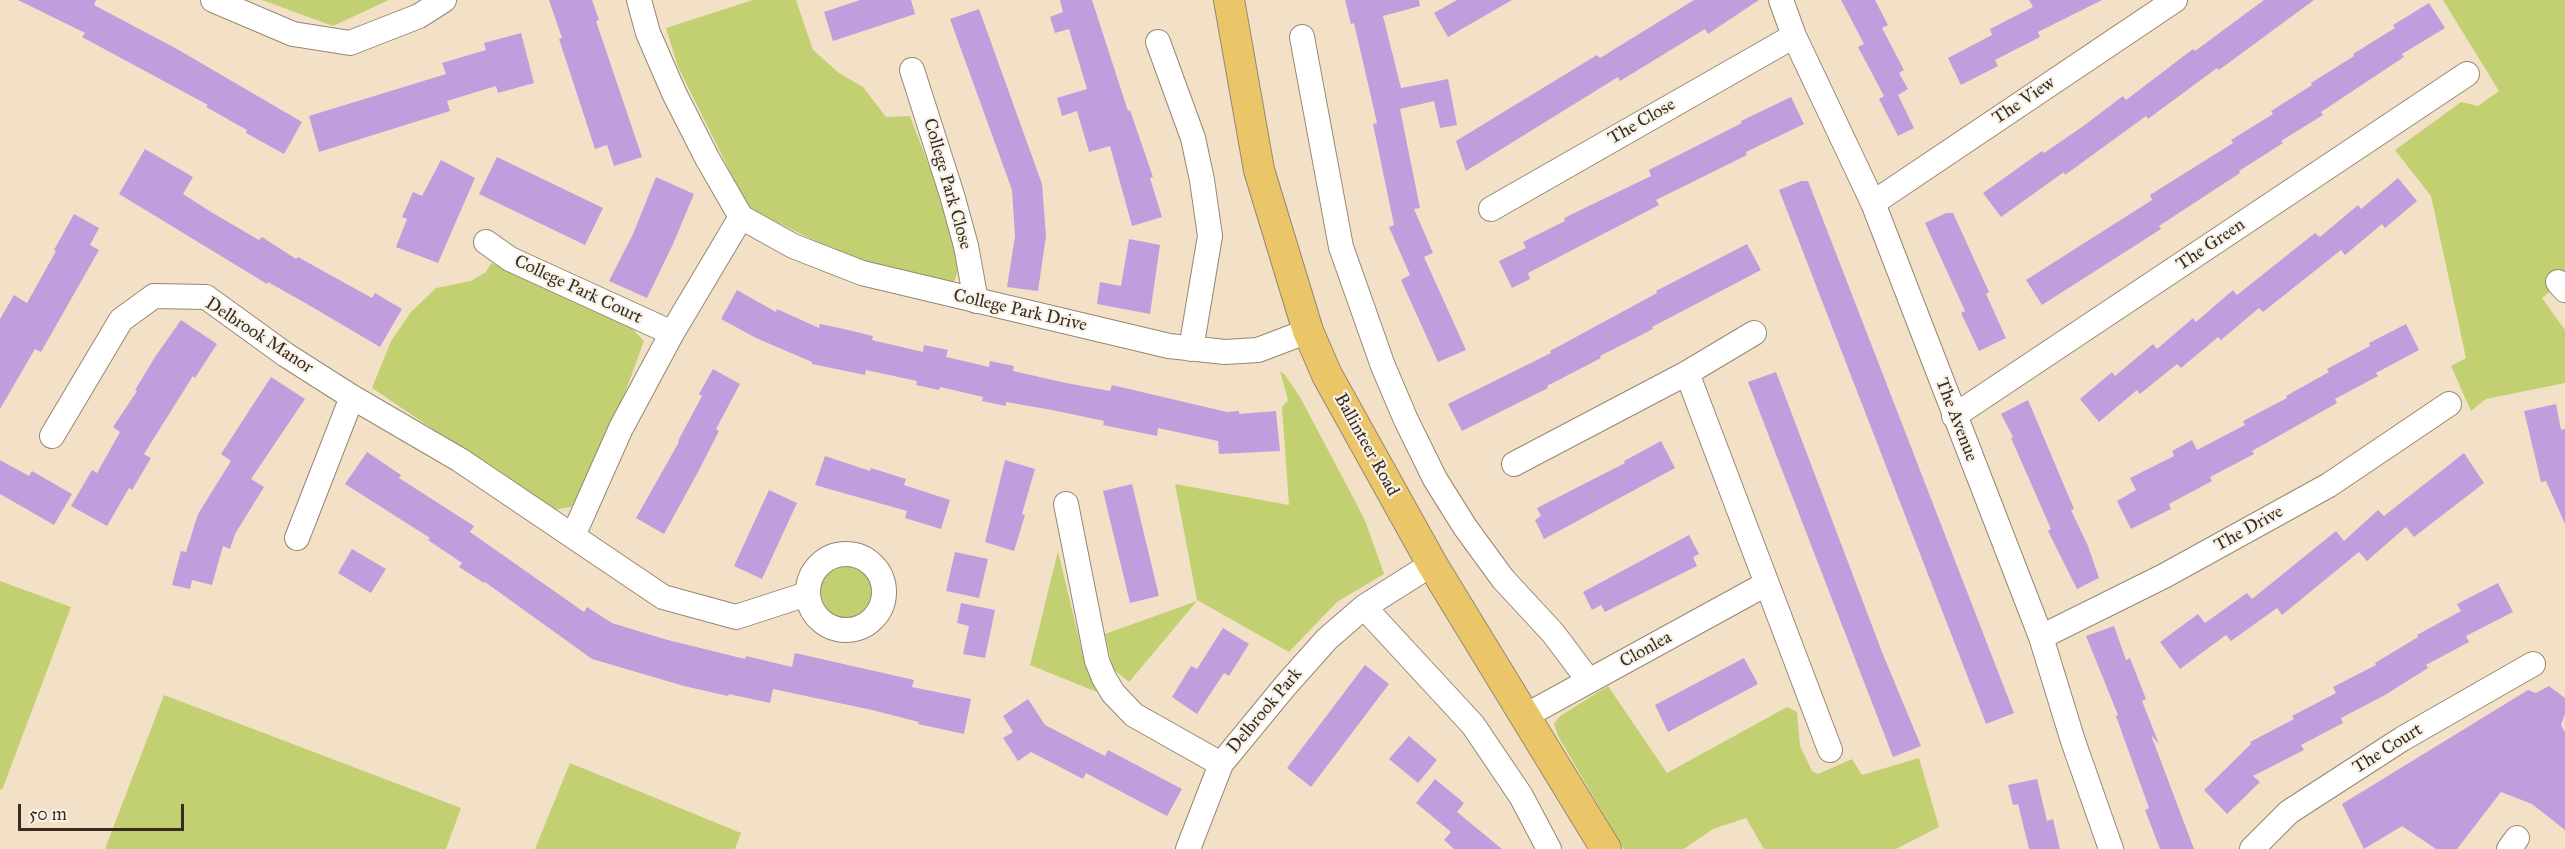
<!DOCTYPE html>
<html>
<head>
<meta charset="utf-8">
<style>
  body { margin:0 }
  #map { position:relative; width:2565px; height:849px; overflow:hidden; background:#f3e1c7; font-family:"IM FELL Great Primer",serif }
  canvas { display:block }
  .scale { position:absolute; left:18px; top:804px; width:166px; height:27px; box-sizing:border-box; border:3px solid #3b2a1e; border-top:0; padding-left:8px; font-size:18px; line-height:21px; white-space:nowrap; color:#3b2a1e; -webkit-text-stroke:4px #f7f3e8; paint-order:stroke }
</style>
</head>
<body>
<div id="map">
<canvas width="2565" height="849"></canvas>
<div class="scale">50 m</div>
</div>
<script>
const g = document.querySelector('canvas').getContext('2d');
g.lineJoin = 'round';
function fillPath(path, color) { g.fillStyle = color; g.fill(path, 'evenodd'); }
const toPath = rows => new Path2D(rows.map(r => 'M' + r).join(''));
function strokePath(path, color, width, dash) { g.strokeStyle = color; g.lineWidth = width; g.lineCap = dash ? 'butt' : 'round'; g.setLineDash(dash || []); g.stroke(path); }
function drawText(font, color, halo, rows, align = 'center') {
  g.font = font + ' "IM FELL Great Primer",serif'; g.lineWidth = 4.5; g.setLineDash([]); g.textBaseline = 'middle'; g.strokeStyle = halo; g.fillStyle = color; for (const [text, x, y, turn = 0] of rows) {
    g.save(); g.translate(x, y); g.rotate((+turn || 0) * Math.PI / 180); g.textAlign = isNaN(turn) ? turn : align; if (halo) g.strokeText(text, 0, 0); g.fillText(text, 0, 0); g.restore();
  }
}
const green = toPath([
  [262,0,389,0,333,26],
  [753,0,796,0,813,50,839,73,863,87,886,117,910,116,942,200,959,267,955,280,945,286,844,255,748,208,678,67,666,28],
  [2443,0,2565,0,2565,279,2542,298,2565,330,2565,383,2486,399,2471,411,2451,366,2466,358,2431,196,2395,150,2461,102,2478,106,2499,91],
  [491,263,621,317,644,341,622,401,582,493,571,507,553,510,372,388,391,341,411,312,436,288,471,281,486,272],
  [1280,371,1285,375,1300,397,1355,501,1366,523,1384,574,1337,602,1289,652,1197,600,1175,484,1289,505,1282,407,1288,400],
  [1058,551,1083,656,1097,692,1030,665],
  '814 592a31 31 0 1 1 62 0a31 31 0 1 1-62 0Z',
  [0,581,71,607,2,790,0,789],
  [1197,601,1129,682,1113,669,1105,634],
  [1608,686,1667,773,1787,707,1797,712,1800,746,1812,771,1818,774,1852,759,1862,775,1919,758,1939,827,1896,849,1764,849,1746,818,1713,829,1684,849,1624,849,1558,736,1554,724,1560,716],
  [164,695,461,808,446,849,105,849],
  [570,763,741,833,735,849,535,849]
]);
const building = toPath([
  [18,0,96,0,94,5,177,49,302,122,284,154,246,133,247,130,206,107,208,105,82,37,85,33],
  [549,0,592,0,599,20,596,21,642,157,614,166,607,145,595,149,559,39,562,38],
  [860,0,911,0,915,14,833,41,824,12],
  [1060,0,1092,0,1128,111,1130,110,1153,177,1150,178,1162,217,1132,226,1110,146,1089,152,1077,111,1062,116,1057,98,1087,89,1069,29,1055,33,1050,17,1063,12],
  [1345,0,1419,0,1420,6,1383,16,1401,88,1448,79,1457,125,1440,128,1434,101,1400,109,1420,208,1414,209,1433,253,1424,257,1466,350,1438,362,1401,280,1410,275,1389,227,1394,225,1373,124,1377,123,1354,23,1351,24],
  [1457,0,1512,0,1448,37,1434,13],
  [1694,0,1759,0,1708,34,1705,29,1620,81,1618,77,1466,171,1456,141,1597,55,1600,58],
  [1841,0,1875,0,1888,25,1882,28,1904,70,1899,73,1908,89,1898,95,1914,128,1898,136,1879,99,1884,96,1858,47,1864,44],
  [2029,0,2102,0,2038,32,2040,37,1995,60,1998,66,1961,85,1948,58,1992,35,1990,29,2033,7],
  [2264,0,2314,0,2219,70,2217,68,2148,119,2146,116,2065,175,2064,172,2001,217,1983,193,2042,151,2044,153,2082,127,2123,96,2126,100,2193,49,2195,51],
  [2429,3,2445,28,2402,54,2404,57,2321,112,2323,115,2281,141,2283,143,2239,171,2240,173,2159,226,2161,229,2042,305,2026,280,2152,200,2150,195,2233,143,2231,140,2273,114,2271,111,2312,85,2311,83,2354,56,2353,54,2395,28,2393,25],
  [979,9,1042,184,1046,236,1038,291,1007,287,1015,236,1012,190,950,19],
  [521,33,534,83,498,93,496,86,447,101,450,111,319,152,309,116,446,74,442,63,486,50,484,43],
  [1791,97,1804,124,1746,152,1747,155,1656,200,1659,205,1528,273,1530,279,1512,288,1499,261,1526,248,1523,242,1565,221,1564,218,1651,176,1649,170,1742,123,1741,121],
  [145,149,193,177,183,194,211,212,259,240,262,237,296,259,298,257,372,298,375,293,402,309,380,347,307,304,268,282,267,284,119,194],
  [497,157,603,208,585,245,479,194],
  [441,160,475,178,438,263,396,247,407,219,402,217,413,192,422,196],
  [656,177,694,194,673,244,647,298,609,281,633,234],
  [2398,178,2417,201,2385,228,2382,224,2345,255,2341,250,2263,312,2259,308,2221,340,2218,337,2181,368,2177,364,2140,394,2137,390,2099,422,2080,399,2112,372,2115,376,2153,344,2157,349,2193,318,2196,322,2233,290,2237,295,2315,233,2320,237,2358,205,2361,209],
  [1801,181,1808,181,2014,713,1986,724,1779,190],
  [1946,213,1953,213,1989,292,1986,294,2006,338,1979,351,1961,313,1965,311,1925,223],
  [74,214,99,228,90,245,99,250,41,352,35,349,0,409,0,319,14,295,27,303,56,251,54,250],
  [1129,239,1160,245,1150,314,1097,304,1100,282,1121,286],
  [1747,244,1761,270,1652,327,1653,329,1600,356,1601,358,1547,386,1548,388,1462,431,1448,404,1551,353,1550,351,1657,293,1656,291],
  [737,290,776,312,777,309,819,328,820,324,844,329,873,336,872,340,923,352,924,345,948,350,946,357,968,362,989,367,990,361,1014,366,1013,371,1066,383,1110,391,1112,385,1227,412,1239,411,1239,414,1276,411,1280,451,1219,454,1218,441,1158,428,1157,436,1103,425,1104,421,1052,410,1006,402,1006,406,982,401,983,397,940,387,939,390,916,385,917,381,866,370,865,375,812,364,812,362,756,338,721,319],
  [181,320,217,344,195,378,193,376,144,454,151,458,132,490,129,488,107,526,71,506,92,470,97,473,120,432,113,427,137,391,135,390,155,357],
  [2406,324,2419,350,2376,373,2378,376,2335,399,2337,403,2252,451,2254,454,2210,477,2212,481,2169,504,2171,509,2131,529,2117,501,2136,490,2130,478,2174,456,2172,451,2192,440,2197,450,2245,425,2243,421,2287,398,2286,396,2329,372,2327,369,2370,346,2369,343],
  [713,369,740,384,716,429,719,431,698,472,664,534,636,518,679,442,678,441,702,396,699,394],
  [1776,372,1882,652,1921,746,1893,757,1748,382],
  [271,377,305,399,251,479,264,487,235,534,230,549,223,546,212,585,192,580,190,589,172,585,181,551,186,552,198,514,231,461,221,454],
  [2028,400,2074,509,2071,510,2088,546,2099,578,2077,589,2048,531,2051,529,2011,438,2013,437,2001,414],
  [2556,404,2561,430,2565,429,2565,524,2546,481,2541,482,2524,411],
  [1661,441,1675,468,1544,539,1535,520,1541,516,1537,508,1625,463,1624,461],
  [367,452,401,475,399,478,474,526,470,532,584,612,587,607,612,623,664,639,745,659,746,656,792,667,795,653,914,680,912,687,971,699,964,734,918,724,919,722,872,710,773,689,770,703,729,694,728,696,684,686,592,659,485,582,484,583,459,567,462,563,428,540,430,538,345,484],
  [2464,453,2484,483,2414,537,2406,527,2367,561,2359,552,2282,615,2277,608,2231,641,2226,635,2180,669,2160,642,2198,614,2205,623,2247,593,2252,599,2336,531,2344,541,2378,510,2384,516],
  [825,456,870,471,871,468,906,479,904,485,950,500,941,529,905,518,907,511,815,485],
  [0,460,29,476,32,471,72,494,54,525,0,494],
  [1005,460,1035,469,1022,514,1025,515,1014,551,985,542],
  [1132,484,1159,596,1130,603,1103,491],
  [769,490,797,503,762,579,734,566],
  [1689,535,1699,554,1693,557,1697,566,1605,612,1601,605,1592,610,1583,592],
  [352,549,386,569,371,593,338,573],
  [955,552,988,559,979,598,946,591],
  [2498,583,2513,612,2466,636,2469,642,2426,665,2428,668,2385,695,2341,718,2343,723,2301,745,2304,750,2253,776,2260,782,2227,814,2204,790,2251,744,2250,742,2294,719,2292,716,2336,693,2333,687,2376,665,2375,663,2418,637,2417,635,2461,611,2457,604],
  [961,603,995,610,985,658,963,654,969,626,957,623],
  [2114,626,2126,660,2130,658,2146,699,2142,701,2159,744,2151,735,2194,849,2160,849,2145,810,2149,808,2116,716,2118,715,2086,636],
  [1223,628,1249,644,1229,676,1224,673,1197,714,1172,697,1191,666,1197,669],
  [1744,658,1758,684,1668,732,1655,705],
  [1365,665,1389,684,1311,787,1287,768],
  [2549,686,2565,698,2565,714,2561,725,2565,732,2565,830,2532,804,2501,792,2457,849,2436,849,2402,826,2364,849,2342,804,2528,690,2536,693],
  [1028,699,1045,725,1105,756,1108,750,1182,789,1167,816,1086,773,1083,779,1031,752,1018,761,1003,738,1013,732,1003,716],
  [1409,736,1437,760,1418,783,1389,759],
  [1435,779,1464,803,1457,812,1502,849,1454,849,1444,840,1451,832,1416,803],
  [2037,779,2047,821,2053,819,2060,849,2029,849,2018,804,2013,805,2008,785]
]);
const minor = toPath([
  [213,0,293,34,350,43,419,16,444,0],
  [639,0,648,33,674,93,707,158,741,217,793,246,862,273,1169,346,1225,352,1258,350,1308,331],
  [1781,0,1794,36,1873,203,2041,637,2073,741,2111,849],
  [1302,37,1341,247,1383,366,1406,420,1435,479,1465,527,1503,579,1553,633,1589,681],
  [1158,42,1193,138,1202,180,1210,236,1191,349],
  [912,70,952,195,966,246,976,301],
  [1873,203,2175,0],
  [1491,209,1794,36],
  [486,242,510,259,672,333],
  [2558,282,2565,290],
  [1687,373,1830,750],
  [1954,416,2467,74],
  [52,436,121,320,154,296,206,297,286,355,352,397,460,460,663,597,736,617,807,594],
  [1514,464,1687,373,1754,333],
  [1066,504,1097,661,1104,678,1113,693,1134,715,1221,764],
  [573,536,621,428,672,333,741,217],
  [297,538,352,397],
  '808 592a38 38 0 1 1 76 0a38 38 0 1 1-76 0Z',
  [1364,607,1473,725,1521,796,1549,849],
  [2041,637,2164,576,2329,485,2449,404],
  [1525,716,1766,584],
  [1188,849,1221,764,1286,685,1327,639,1364,607,1432,564],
  [2252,849,2289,812,2402,739,2533,664],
  [2509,849,2517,838]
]);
const major = toPath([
  [1229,0,1259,170,1308,331,1327,375,1432,564,1606,849]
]);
const streetNames = [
  ["The View",2024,101,-34],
  ["The Close",1642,122,-30],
  ["College Park Close",947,184,74],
  ["The Green",2211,245,-34],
  ["College Park Court",578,290,25],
  ["College Park Drive",1020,311,13],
  ["Delbrook Manor",259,336,33],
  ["The Avenue",1956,420,69],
  ["Ballinteer Road",1366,445,61],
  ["The Drive",2249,529,-29],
  ["Clonlea",1646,650,-29],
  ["Delbrook Park",1265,711,-50],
  ["The Court",2388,749,-32]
];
fillPath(green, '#c2d072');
fillPath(building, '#c19dde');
strokePath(minor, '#978672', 26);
strokePath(major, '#978672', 32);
strokePath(minor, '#fff', 24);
strokePath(major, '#ebc669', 30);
drawText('18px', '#3b2a1e', '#f7f3e8', streetNames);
</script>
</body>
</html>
